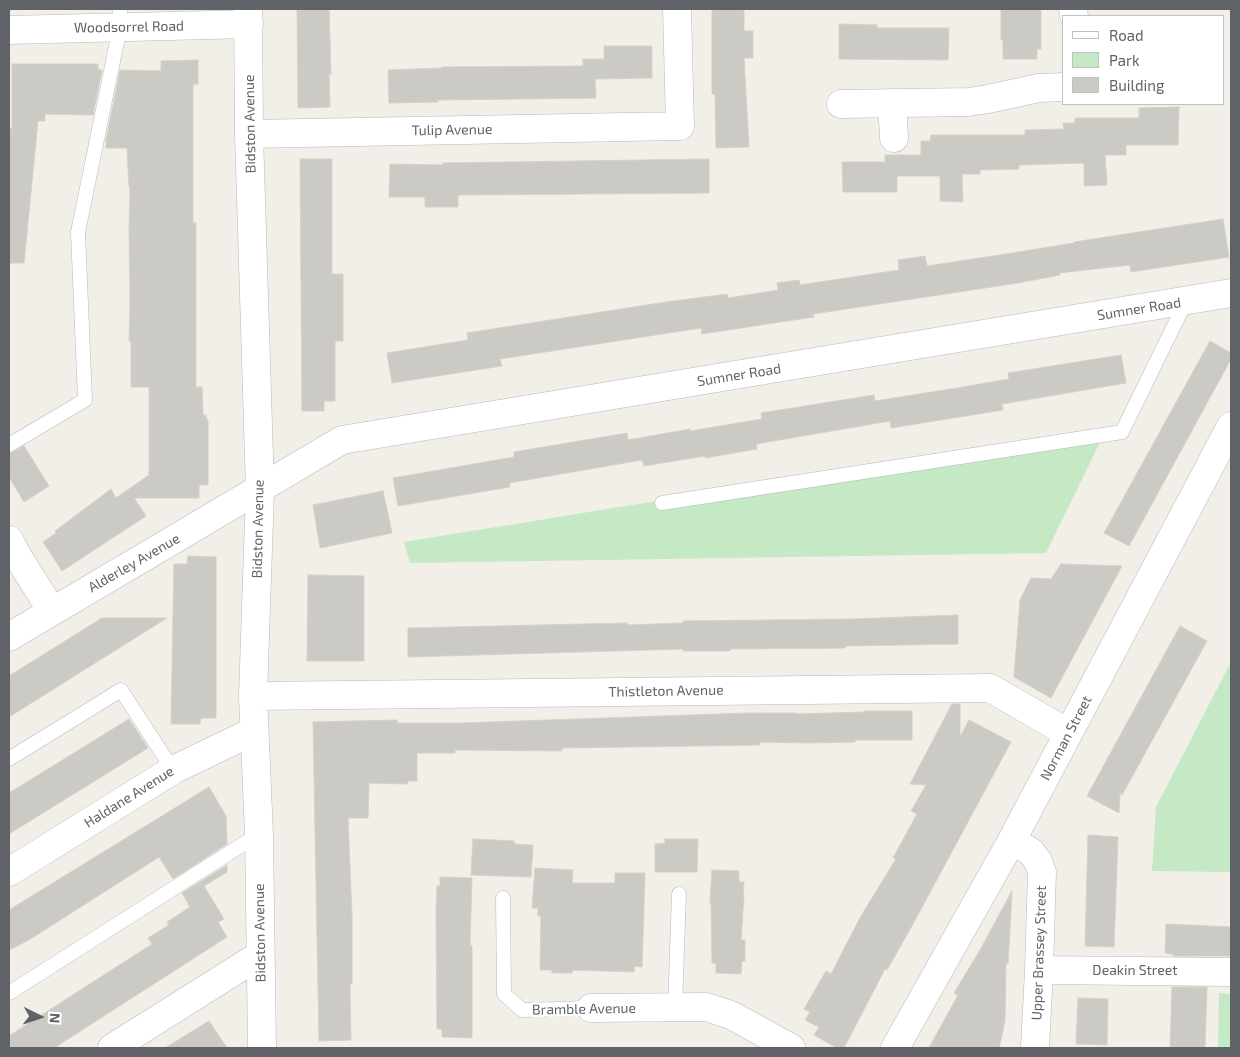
<!DOCTYPE html>
<html>
<head>
<meta charset="utf-8">
<style>
  body { margin:0 }
  #map { position:relative; width:1240px; height:1057px; overflow:hidden; background:#f1efe8; font-family:"Exo 2",sans-serif }
  canvas { display:block }
  .frame { position:absolute; inset:0; border:10px solid #5f6368; pointer-events:none }
  .legend { position:absolute; left:1062px; top:15px; width:162px; height:90px; box-sizing:border-box; background:#fff; border:1px solid #bfc1c3; margin:0; padding:6px 9px; list-style:none; font-size:15px; color:#5f6368 }
  .legend li { display:flex; align-items:center; gap:10px; height:25px }
  .legend b { width:25px; border:1px solid #bfc1c3 }
  .north { position:absolute; left:15px; top:992px; width:50px; height:50px; -webkit-text-stroke:4px #fff; paint-order:stroke; rotate:94deg; font-size:14px; font-weight:700; line-height:20px; text-align:center; color:#5f6368 }
  .north::after { content:''; display:block; margin:auto; width:18px; height:22px; background:#5f6368; clip-path:polygon(50% 0,100% 100%,50% 72%,0 100%) }
</style>
</head>
<body>
<div id="map">
<canvas width="1240" height="1057"></canvas>
<div class="frame"></div>
<ul class="legend">
<li><b style="height:6px;background:#fff"></b>Road</li>
<li><b style="height:14px;background:#c5e8c5"></b>Park</li>
<li><b style="height:14px;background:#cccac5"></b>Building</li>
</ul>
<div class="north">N</div>
</div>
<script>
const g = document.querySelector('canvas').getContext('2d');
g.lineJoin = 'round';
function fillPath(path, color) { g.fillStyle = color; g.fill(path, 'evenodd'); }
const toPath = rows => new Path2D(rows.map(r => 'M' + r).join(''));
function strokePath(path, color, width, dash) { g.strokeStyle = color; g.lineWidth = width; g.lineCap = dash ? 'butt' : 'round'; g.setLineDash(dash || []); g.stroke(path); }
function drawText(font, color, halo, rows, align = 'center') {
  g.font = font + ' "Exo 2",sans-serif'; g.lineWidth = 5; g.setLineDash([]); g.textBaseline = 'middle'; g.strokeStyle = halo; g.fillStyle = color; for (const [text, x, y, turn = 0] of rows) {
    g.save(); g.translate(x, y); g.rotate((+turn || 0) * Math.PI / 180); g.textAlign = isNaN(turn) ? turn : align; if (halo) g.strokeText(text, 0, 0); g.fillText(text, 0, 0); g.restore();
  }
}
const green = toPath([
  [1107,428,1046,553,410,563,404,542],
  [1231,662,1231,872,1152,871,1156,807],
  [1219,993,1231,994,1231,1048,1218,1048]
]);
const building = toPath([
  [297,9,329,9,331,74,329,74,330,107,298,108,297,9],
  [712,9,744,9,744,31,753,31,753,58,744,58,749,147,716,148,715,94,712,94,712,9],
  [1001,9,1041,9,1041,49,1037,49,1037,59,1003,59,1003,40,1001,40,1001,9],
  [839,24,877,25,877,28,949,28,948,60,839,59,839,24],
  [604,46,652,46,652,78,595,79,596,98,438,100,438,102,389,103,388,70,442,68,442,67,583,66,583,59,604,59,604,46],
  [198,60,198,84,193,84,193,223,196,223,196,387,202,387,203,415,206,415,206,419,208,420,208,485,199,485,199,498,134,498,146,516,62,571,43,542,56,533,55,531,111,489,116,498,149,475,149,387,131,387,131,341,129,341,130,302,129,230,130,187,129,187,127,148,106,148,106,140,120,70,161,71,161,61,198,60],
  [12,64,98,64,98,70,102,70,93,115,45,114,45,121,38,121,24,263,9,263,9,128,12,129,12,64],
  [1179,107,1178,145,1126,145,1126,155,1105,155,1107,185,1084,186,1084,163,1019,165,1019,169,980,170,980,174,962,174,963,202,940,201,940,176,897,176,897,192,843,192,842,162,885,162,885,155,921,155,921,141,930,141,931,135,1025,135,1025,130,1064,129,1063,123,1075,123,1075,118,1139,118,1139,108,1179,107],
  [300,159,332,159,332,274,343,274,343,341,335,341,335,401,324,401,324,411,302,411,300,159],
  [709,159,709,193,458,195,458,207,425,207,425,197,389,197,390,164,443,165,443,163,709,159],
  [1223,219,1229,257,1131,272,1130,265,1059,273,1060,275,1018,283,813,314,814,317,767,324,702,334,701,328,500,359,502,366,392,383,387,353,468,340,467,333,666,302,727,294,728,298,778,290,777,283,799,280,800,285,899,270,898,260,925,256,927,266,1006,254,1074,243,1074,242,1223,219],
  [1210,341,1231,353,1231,359,1129,546,1104,533,1210,341],
  [1121,355,1126,383,1002,404,1003,410,891,428,890,421,756,444,757,449,705,458,705,456,644,466,642,460,509,483,510,487,398,506,393,478,514,457,514,452,627,433,628,440,690,429,690,431,762,419,761,413,874,395,875,401,957,388,1009,379,1008,373,1121,355],
  [24,446,49,486,24,502,9,477,9,454,24,446],
  [383,491,392,533,320,548,313,505,383,491],
  [188,556,216,557,216,718,201,718,200,724,171,724,174,564,187,564,188,556],
  [1061,564,1122,566,1051,698,1014,677,1020,600,1031,578,1051,579,1061,564],
  [308,575,364,576,364,661,307,661,308,575],
  [958,615,958,644,845,646,845,648,730,649,730,651,683,651,683,649,408,657,408,628,627,623,627,625,683,623,683,621,852,619,958,615],
  [102,618,167,618,9,717,9,676,102,618],
  [1180,626,1207,641,1122,795,1120,793,1119,813,1087,796,1180,626],
  [952,704,960,704,960,737,969,720,1011,742,913,924,887,970,885,969,844,1048,837,1048,814,1035,819,1027,805,1020,810,1012,804,1009,826,971,831,974,861,916,896,859,893,858,917,814,911,811,926,785,910,784,952,704],
  [865,711,912,711,912,740,855,740,855,742,807,743,760,742,760,745,562,748,562,751,455,750,455,753,417,753,417,781,408,781,407,784,369,783,368,818,348,818,352,916,352,984,350,984,351,1040,319,1041,313,722,397,720,397,723,463,723,747,713,797,713,797,714,865,712,865,711],
  [129,719,148,748,9,834,9,793,129,719],
  [209,787,226,816,227,844,173,879,159,857,29,940,9,950,9,910,209,787],
  [1088,835,1118,837,1114,947,1085,946,1088,835],
  [473,839,514,841,514,844,533,845,531,877,471,875,473,839],
  [665,839,698,839,697,872,655,872,655,844,665,843,665,839],
  [227,865,227,872,204,886,224,919,218,922,227,937,54,1048,9,1048,9,1036,152,944,148,938,169,925,167,922,190,907,182,893,227,865],
  [535,868,573,870,572,883,615,883,615,873,645,873,642,967,635,966,634,972,573,970,572,973,552,973,552,970,540,970,541,916,538,916,538,908,532,908,535,868],
  [712,870,739,871,739,882,744,882,743,895,744,895,741,940,745,940,745,961,742,961,741,974,716,973,716,963,712,963,711,904,710,904,712,870],
  [440,877,472,878,470,945,472,946,472,1038,442,1037,442,1029,437,1029,436,911,437,886,440,886,440,877],
  [1012,891,1008,964,1006,963,1005,1021,999,1048,929,1048,958,995,954,993,980,950,1012,891],
  [1166,924,1231,927,1231,956,1173,956,1173,954,1165,953,1166,924],
  [1172,987,1207,987,1205,1048,1170,1048,1172,987],
  [1078,998,1108,999,1107,1045,1076,1044,1078,998],
  [209,1021,227,1048,165,1048,209,1021]
]);
const service = toPath([
  [9,445,85,400,78,232,120,27,120,9],
  [662,503,1122,432,1186,301],
  [9,759,121,690,173,770],
  [503,898,504,994,522,1010,591,1008],
  [9,993,259,834],
  [675,1008,679,894]
]);
const minor = toPath([
  [248,9,249,134,260,490,253,696,259,834,262,1048],
  [1073,9,1074,16],
  [9,30,249,24],
  [892,103,894,138],
  [841,104,968,102,988,99,1039,88,1064,87],
  [249,134,680,126,677,9],
  [9,540,18,557,52,611],
  [9,637,342,440,1231,293],
  [253,696,990,688,1068,733],
  [1012,840,1031,852,1038,861,1042,872,1039,970,1035,1048],
  [9,872,173,770,254,731],
  [1039,970,1231,972],
  [591,1008,706,1007,731,1015,791,1048],
  [112,1048,260,955],
  [895,1048,1012,840,1231,426]
]);
const streetNames = [
  ["Woodsorrel Road",129,27,-1],
  ["Bidston Avenue",250,124,-91],
  ["Tulip Avenue",452,130,-1],
  ["Sumner Road",1139,309,-9],
  ["Sumner Road",739,375,-9],
  ["Bidston Avenue",258,529,-89],
  ["Alderley Avenue",134,563,-30],
  ["Thistleton Avenue",666,691,-1],
  ["Norman Street",1066,738,-62],
  ["Haldane Avenue",129,797,-32],
  ["Bidston Avenue",260,933,-91],
  ["Upper Brassey Street",1039,953,-88],
  ["Deakin Street",1135,970],
  ["Bramble Avenue",584,1009,-1]
];
fillPath(green, '#c5e8c5');
fillPath(building, '#cccac5');
strokePath(building, '#d6d1c6', 1);
strokePath(service, '#b5b8bc', 15);
strokePath(minor, '#b5b8bc', 29);
strokePath(service, '#fff', 14);
strokePath(minor, '#fff', 28);
drawText('14px', '#5f6368', '#fff', streetNames);
</script>
</body>
</html>
